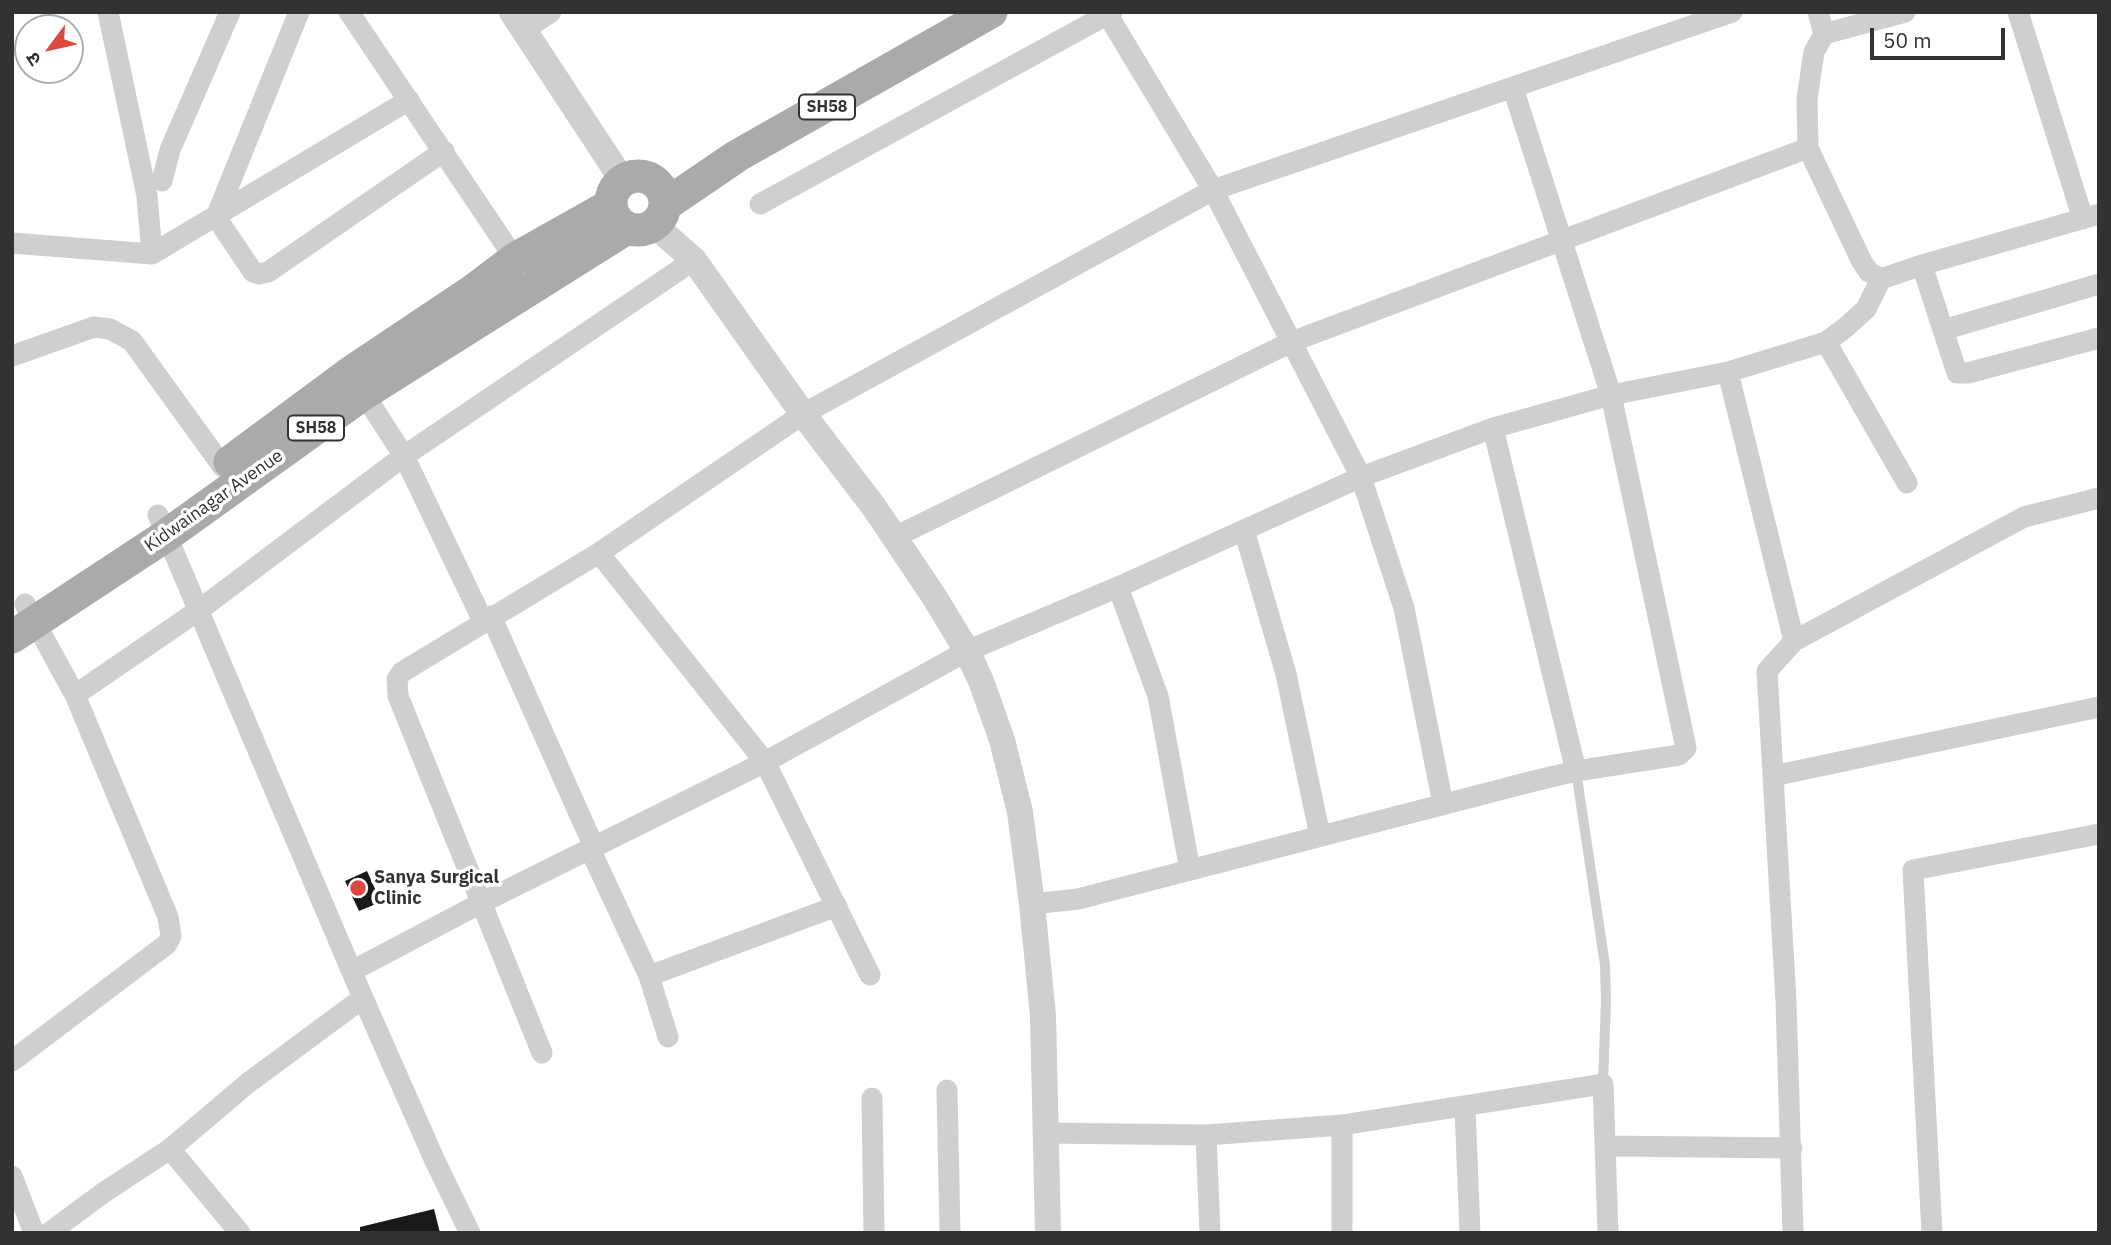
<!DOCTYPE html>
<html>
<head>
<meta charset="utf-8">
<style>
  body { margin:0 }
  #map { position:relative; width:2111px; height:1245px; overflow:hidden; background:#fff; font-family:"IBM Plex Sans","Noto Sans Devanagari",sans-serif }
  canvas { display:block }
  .frame { position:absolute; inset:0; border:14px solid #323232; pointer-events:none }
  .north { position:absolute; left:14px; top:14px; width:70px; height:70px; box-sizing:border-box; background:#fff; border:2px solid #adadad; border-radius:50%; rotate:237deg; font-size:19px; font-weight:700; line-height:28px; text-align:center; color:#323232 }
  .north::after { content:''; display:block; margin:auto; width:24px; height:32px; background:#de4840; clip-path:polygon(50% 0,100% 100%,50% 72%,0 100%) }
  .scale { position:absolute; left:1870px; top:28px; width:135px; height:32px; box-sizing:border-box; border:4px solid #323232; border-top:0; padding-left:9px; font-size:21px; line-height:24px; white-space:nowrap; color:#323232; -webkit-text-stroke:5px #fff; paint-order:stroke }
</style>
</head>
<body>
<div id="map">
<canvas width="2111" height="1245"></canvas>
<div class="frame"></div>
<div class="north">उ</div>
<div class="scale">50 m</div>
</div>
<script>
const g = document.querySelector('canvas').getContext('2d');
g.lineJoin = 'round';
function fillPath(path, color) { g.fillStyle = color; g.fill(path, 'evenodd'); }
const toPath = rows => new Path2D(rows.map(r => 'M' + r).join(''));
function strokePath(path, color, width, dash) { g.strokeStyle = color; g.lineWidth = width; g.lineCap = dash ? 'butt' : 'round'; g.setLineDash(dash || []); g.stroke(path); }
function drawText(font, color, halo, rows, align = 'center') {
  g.font = font + ' "IBM Plex Sans",sans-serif'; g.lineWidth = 7; g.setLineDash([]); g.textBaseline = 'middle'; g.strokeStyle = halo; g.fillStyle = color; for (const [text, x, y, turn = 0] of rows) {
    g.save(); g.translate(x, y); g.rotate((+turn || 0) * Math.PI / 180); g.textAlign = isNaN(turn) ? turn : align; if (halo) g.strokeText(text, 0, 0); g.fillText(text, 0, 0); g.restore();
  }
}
const building = toPath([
  [367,871,381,902,359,911,345,881],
  [434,1209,440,1233,360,1233,360,1227]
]);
const service = toPath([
  [1576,771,1605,965,1606,1000,1603,1084]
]);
const minor = toPath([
  [108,12,147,196,152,254],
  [299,12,216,217,253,272,259,274,268,272,444,151],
  [349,12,515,259],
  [1106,12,1213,190,1361,477,1404,608,1443,804],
  [1818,12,1824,34],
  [2018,12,2083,219],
  [524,30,551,12],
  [162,181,170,150,230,12],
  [760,204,1112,12],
  [12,243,152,254,409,100],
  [1922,265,1957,373,1968,373,2099,338],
  [1881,279,1869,272,1862,262,1808,148,1807,99,1814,52,1824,34,1905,12],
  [1943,330,2099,284],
  [1826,342,1845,328,1866,309,1881,279,1922,265,2099,214],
  [12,356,94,327,110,329,132,341,223,467],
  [1728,372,1826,342,1907,483],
  [358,385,404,456,483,621],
  [1493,428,1576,771],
  [158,515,363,998,435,1161,470,1233],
  [1244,530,1286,674,1320,836],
  [895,537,1291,342,1808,148],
  [599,553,765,762,870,975],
  [1118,587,1158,696,1190,870],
  [491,616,594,847],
  [75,695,199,610,404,456,694,260],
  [1773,776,2099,707],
  [590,849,649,976,668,1037],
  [1032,904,1078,899,1530,782,1576,771,1679,755,1686,748,1611,395,1513,88],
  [352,971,481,903,765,762,967,651,1118,587,1361,477,1493,428,1611,395,1728,372,1794,641],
  [649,976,837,906],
  [542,1053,398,696,397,679,402,672,599,553,803,414,1213,190,1732,12],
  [12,1061,167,944,171,936,168,917,75,695,25,604],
  [947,1090,950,1233],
  [872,1098,874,1233],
  [1465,1107,1470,1233],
  [1342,1125,1342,1233],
  [1046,1133,1206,1135,1342,1125,1603,1084,1608,1233],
  [1206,1135,1210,1233],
  [1606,1146,1792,1148],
  [170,1149,240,1233],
  [12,1176,34,1233],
  [49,1233,103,1193,170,1149,248,1083,363,998],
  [1793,1233,1786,1001,1767,671,1794,641,2024,517,2099,498],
  [1932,1233,1913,870,2099,834]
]);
const tertiary = toPath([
  [512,12,623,181],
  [654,225,694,260,803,414,874,507,935,598,967,651,981,681,1002,740,1020,812,1032,904,1043,1016,1048,1233]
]);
const primary = toPath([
  '611 203a27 27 0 1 1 54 0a27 27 0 1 1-54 0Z',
  [665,205,737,156,991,12],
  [230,462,350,373,474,290,515,259,611,205],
  [12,637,167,535,363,394,627,228]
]);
const markers = [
  [358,888,9,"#de4840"]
];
const shields = [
  [827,107,56],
  [316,428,56]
];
const shieldNames = [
  ["SH58",827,107],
  ["SH58",316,428]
];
const streetNames = [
  ["Kidwainagar Avenue",214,501,-35]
];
const poiNames = [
  ["Sanya Surgical",374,878],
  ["Clinic",374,899]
];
fillPath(building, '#191919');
strokePath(service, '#cfcfcf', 10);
strokePath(minor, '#cfcfcf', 21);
strokePath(tertiary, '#cfcfcf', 26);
strokePath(primary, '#aaa', 33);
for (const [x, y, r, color] of markers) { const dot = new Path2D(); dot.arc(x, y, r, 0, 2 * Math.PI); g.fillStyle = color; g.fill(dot); strokePath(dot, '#fff', 2.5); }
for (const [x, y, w] of shields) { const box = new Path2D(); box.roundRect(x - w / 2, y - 12.5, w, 25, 5); g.fillStyle = '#fff'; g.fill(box); strokePath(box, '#323232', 2); }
drawText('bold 16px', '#323232', null, shieldNames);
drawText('18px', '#323232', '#fff', streetNames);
drawText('bold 18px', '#323232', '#fff', poiNames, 'left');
</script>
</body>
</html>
